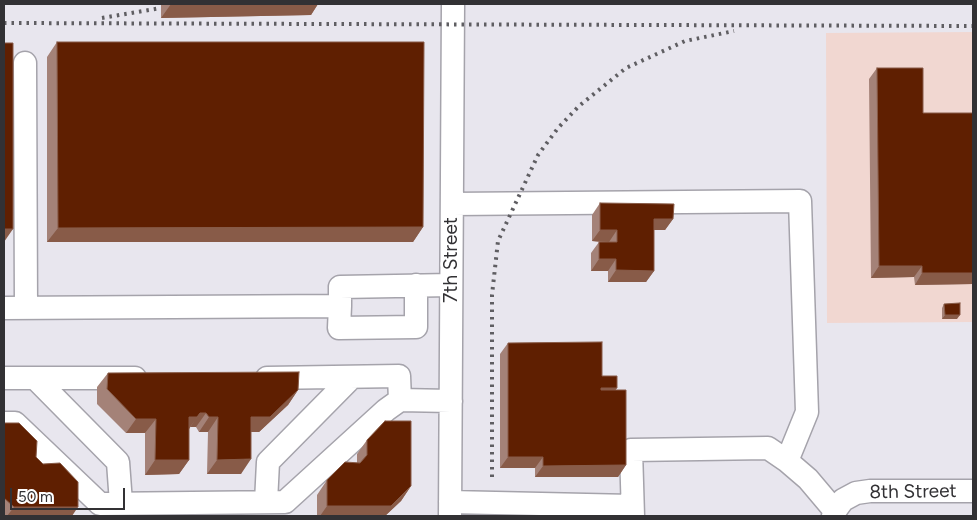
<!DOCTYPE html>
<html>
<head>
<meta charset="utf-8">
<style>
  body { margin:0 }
  #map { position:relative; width:977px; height:520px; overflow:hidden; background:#e8e6ee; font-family:Figtree,sans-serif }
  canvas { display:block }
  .frame { position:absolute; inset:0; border:5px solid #323134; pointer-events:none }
  .scale { position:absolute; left:10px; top:488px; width:115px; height:22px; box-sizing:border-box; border:2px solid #323134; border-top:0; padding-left:6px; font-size:15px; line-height:18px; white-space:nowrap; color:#323134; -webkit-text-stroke:4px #fff; paint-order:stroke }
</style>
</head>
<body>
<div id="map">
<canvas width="977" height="520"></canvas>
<div class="frame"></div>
<div class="scale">50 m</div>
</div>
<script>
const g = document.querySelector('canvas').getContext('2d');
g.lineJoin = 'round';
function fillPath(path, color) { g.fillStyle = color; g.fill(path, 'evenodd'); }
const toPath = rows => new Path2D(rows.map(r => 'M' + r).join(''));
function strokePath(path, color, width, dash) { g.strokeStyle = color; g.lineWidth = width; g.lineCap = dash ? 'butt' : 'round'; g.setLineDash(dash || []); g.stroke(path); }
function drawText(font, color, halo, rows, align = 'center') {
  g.font = font + ' Figtree,sans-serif'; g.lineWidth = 5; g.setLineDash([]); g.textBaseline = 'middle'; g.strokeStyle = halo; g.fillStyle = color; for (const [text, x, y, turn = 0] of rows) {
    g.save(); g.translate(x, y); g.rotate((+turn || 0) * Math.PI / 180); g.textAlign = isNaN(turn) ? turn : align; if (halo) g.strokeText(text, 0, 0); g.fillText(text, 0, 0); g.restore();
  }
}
const industrial = toPath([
  [973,32,973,322,827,323,826,33]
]);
const minor = toPath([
  [25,63,26,308],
  [452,204,800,201,807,412,787,461],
  [340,306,339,328,416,327,416,285],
  [4,308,340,306,340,287,451,285],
  [4,378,135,378],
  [35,378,118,462,121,503],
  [400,400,451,401],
  [4,423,15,423,100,504,285,502,386,410,400,400,399,376,267,378],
  [266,502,268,462,352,377],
  [450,502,632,506],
  [450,516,453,4],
  [633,516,631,450,768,448,787,461,808,479,835,511],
  [833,516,835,511,843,500,856,493,870,491,973,491]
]);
const rail = toPath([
  [102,18,161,8],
  [4,23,973,26],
  [492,477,492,295,498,241,538,155,558,128,579,106,626,68,685,41,734,31]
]);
const wall = toPath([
  [161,4,318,4,311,15,161,18],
  [57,42,423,227,413,242,47,242,47,57],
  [877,68,923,113,973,113,973,284,915,285,914,277,871,278,869,79],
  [600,203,673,219,665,230,654,230,654,271,646,282,608,282,608,271,591,271,591,253,599,242,592,241,592,215],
  [944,304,957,319,942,319,942,308],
  [508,343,602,376,616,390,626,465,618,477,535,477,535,468,500,468,500,354],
  [108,373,298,390,288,405,259,432,251,432,241,474,207,474,208,432,199,432,196,427,190,427,189,429,189,460,179,474,145,475,145,433,126,433,97,404,97,387],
  [4,423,72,516,4,516],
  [367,440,411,486,401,501,385,516,317,516,317,495,327,480,357,463,357,454]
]);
const shadedWall = toPath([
  [171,4,318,4,311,15,161,18],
  [654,219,673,219,665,230,646,230],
  [423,227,413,242,47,242,58,228],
  [4,229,13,229,4,242],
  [600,230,617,230,609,242,592,241],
  [599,259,616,259,608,271,591,271],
  [879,266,922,266,914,277,871,278],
  [616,270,654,271,646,282,608,282],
  [922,273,973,273,973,284,915,285],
  [945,315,960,315,957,319,942,319],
  [601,388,617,388,609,399,593,399],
  [298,390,288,405,259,432,241,432,251,417],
  [200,413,206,413,196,427,190,427],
  [189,417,197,417,187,432],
  [209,417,218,417,208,432,199,432],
  [136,419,156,419,145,433,126,433],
  [508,457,543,457,535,468,500,468],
  [251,459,241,474,207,474,217,460],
  [155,460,189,460,179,474,145,475],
  [626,465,618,477,535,477,543,466],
  [411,486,401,501,385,516,320,516,327,506],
  [14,507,78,507,72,516,7,516]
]);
const building = toPath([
  [57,42,424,42,423,227,58,228,57,42],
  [4,43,13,43,13,229,4,229,4,43],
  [877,68,923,68,923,113,973,113,973,273,922,273,922,266,879,266,877,68],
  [600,203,674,204,673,219,654,219,654,271,616,270,616,259,599,259,599,242,617,242,617,230,600,230,600,203],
  [960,303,960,315,945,315,944,304,960,303],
  [602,342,602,376,617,376,617,388,601,388,601,390,626,390,626,465,543,466,543,457,508,457,508,343,602,342],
  [299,372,298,390,270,417,251,417,251,459,217,460,218,417,209,417,206,413,200,413,197,417,189,417,189,460,155,460,156,419,136,419,107,389,108,373,299,372],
  [385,421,411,421,411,486,391,506,327,506,327,480,345,462,360,463,367,455,367,440,385,421],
  [4,423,19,423,37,441,36,457,43,464,60,463,78,482,78,507,14,507,4,498,4,423]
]);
const streetNames = [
  ["7th Street",451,260,-90],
  ["8th Street",913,492,-1]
];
fillPath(industrial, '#f1d7d1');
strokePath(minor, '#a5a3ab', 25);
strokePath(minor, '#fff', 22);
strokePath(rail, '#5f5e62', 4, [2.5, 5]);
fillPath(wall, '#a48278');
fillPath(shadedWall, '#885b48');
fillPath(building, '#5f1f01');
strokePath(building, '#885b48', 1);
drawText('19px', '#323134', '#fff', streetNames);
</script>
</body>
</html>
